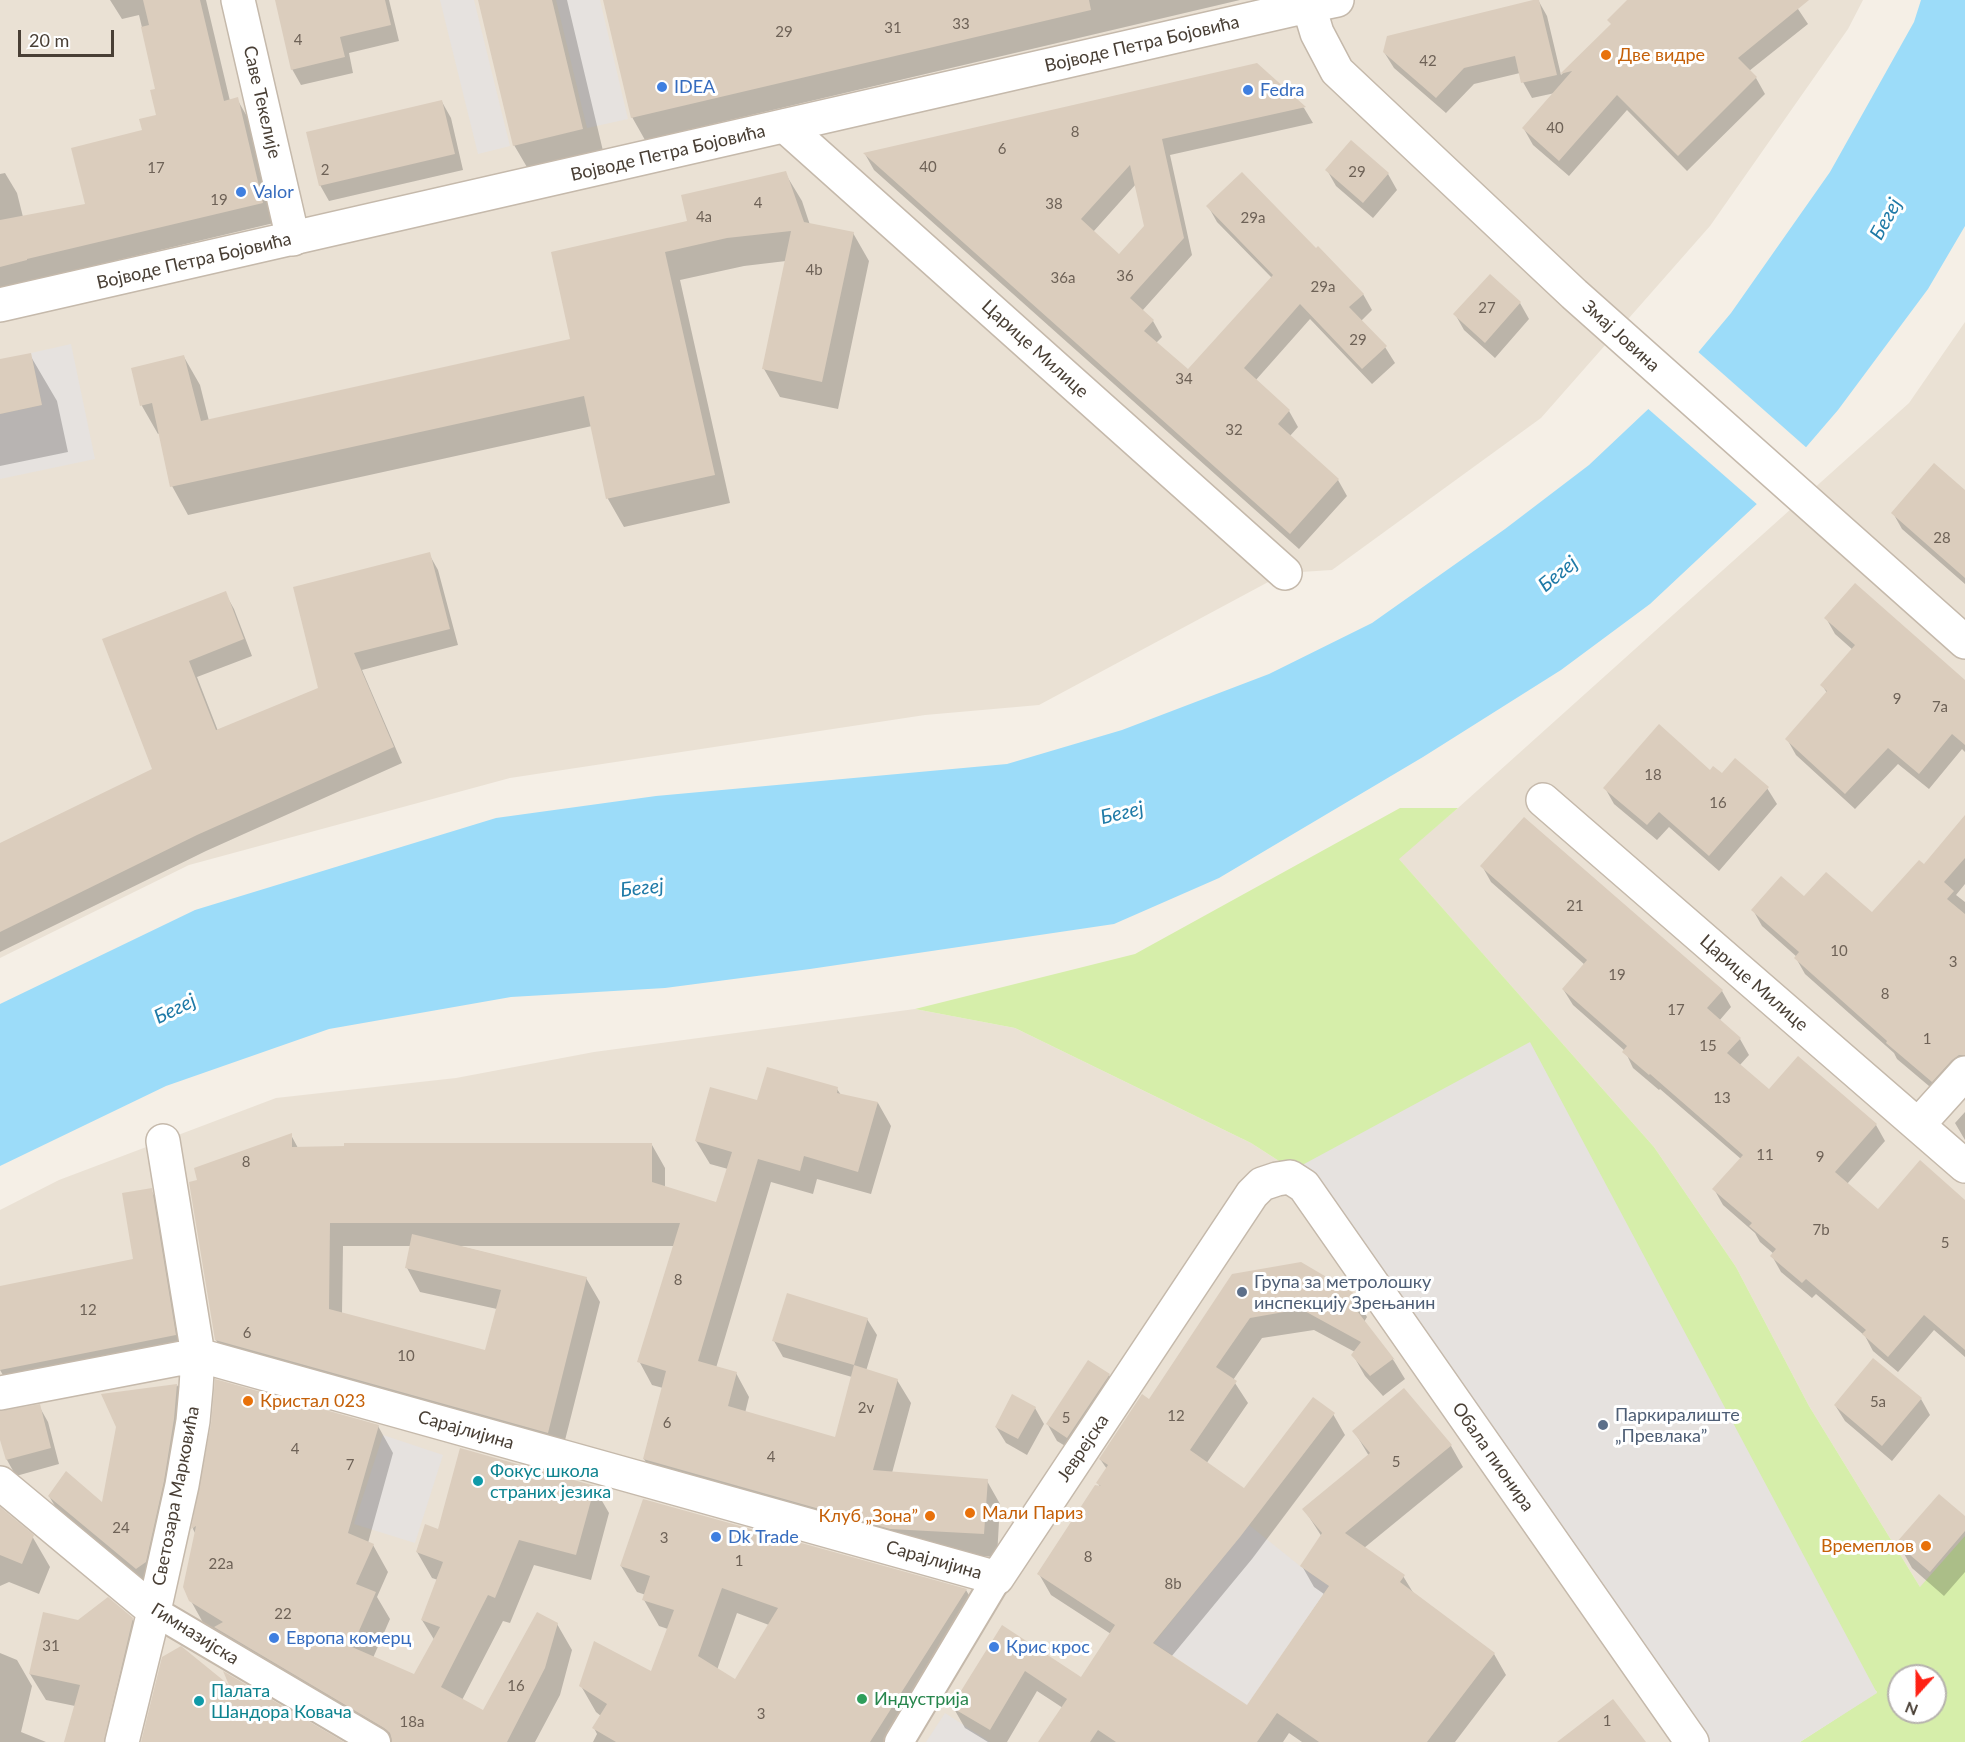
<!DOCTYPE html>
<html>
<head>
<meta charset="utf-8">
<style>
  body { margin:0 }
  #map { position:relative; width:1965px; height:1742px; overflow:hidden; background:#f5efe6; font-family:Lato,sans-serif }
  canvas { display:block }
  .north { position:absolute; left:1887px; top:1664px; width:60px; height:60px; box-sizing:border-box; background:#fff; border:2px solid #b6b2ae; border-radius:50%; rotate:201deg; font-size:16px; font-weight:700; line-height:24px; text-align:center; color:#493f35 }
  .north::after { content:''; display:block; margin:auto; width:21px; height:27px; background:#ff2114; clip-path:polygon(50% 0,100% 100%,50% 72%,0 100%) }
  .scale { position:absolute; left:18px; top:30px; width:96px; height:27px; box-sizing:border-box; border:3px solid #493f35; border-top:0; padding-left:8px; font-size:18px; line-height:21px; white-space:nowrap; color:#493f35; -webkit-text-stroke:4px #fff; paint-order:stroke }
</style>
</head>
<body>
<div id="map">
<canvas width="1965" height="1742"></canvas>
<div class="north">N</div>
<div class="scale">20 m</div>
</div>
<script>
const g = document.querySelector('canvas').getContext('2d');
g.lineJoin = 'round';
function fillPath(path, color) { g.fillStyle = color; g.fill(path, 'evenodd'); }
const toPath = rows => new Path2D(rows.map(r => 'M' + r).join(''));
function strokePath(path, color, width, dash) { g.strokeStyle = color; g.lineWidth = width; g.lineCap = dash ? 'butt' : 'round'; g.setLineDash(dash || []); g.stroke(path); }
function drawText(font, color, halo, rows, align = 'center') {
  g.font = font + ' Lato,sans-serif'; g.lineWidth = 6; g.setLineDash([]); g.textBaseline = 'middle'; g.strokeStyle = halo; g.fillStyle = color; for (const [text, x, y, turn = 0] of rows) {
    g.save(); g.translate(x, y); g.rotate((+turn || 0) * Math.PI / 180); g.textAlign = isNaN(turn) ? turn : align; if (halo) g.strokeText(text, 0, 0); g.fillText(text, 0, 0); g.restore();
  }
}
const residential = toPath([
  [0,0,1863,0,1848,29,1710,226,1541,418,1332,570,1285,573,1039,705,925,715,510,778,189,865,0,958],
  [1965,322,1965,1666,1920,1587,1809,1406,1736,1267,1654,1147,1398,858,1458,808,1909,403],
  [915,1009,1015,1028,1251,1143,1293,1170,1692,1742,0,1742,0,1210,59,1180,276,1098,456,1078,594,1052]
]);
const green = toPath([
  [1400,808,1458,808,1399,859,1654,1147,1736,1267,1809,1406,1920,1587,1965,1536,1965,1742,1800,1742,1877,1692,1293,1170,1251,1143,1015,1028,915,1009,1135,954],
  [1899,1676,1935,1676,1935,1712,1899,1712]
]);
const parking = toPath([
  [440,0,474,0,510,146,478,154],
  [556,0,600,0,628,119,587,128],
  [71,344,95,459,0,479,0,414,42,405,31,353],
  [1530,1042,1877,1693,1800,1742,1692,1742,1293,1170],
  [383,1435,443,1455,415,1543,354,1524],
  [1249,1525,1300,1566,1329,1586,1247,1705,1154,1643],
  [945,1713,990,1742,926,1742]
]);
const water = toPath([
  [1921,0,1965,0,1965,226,1928,289,1838,410,1759,502,1650,604,1561,670,1423,757,1219,878,1114,924,810,969,665,988,511,997,329,1029,166,1086,0,1166,0,1004,195,910,496,818,656,796,1007,764,1122,730,1269,674,1372,623,1505,529,1589,465,1660,398,1731,313,1830,172,1914,22]
]);
const pier = toPath([
  [1696,350,1808,449,1759,506,1646,407]
]);
const shadow = toPath([
  [110,0,206,0,230,101,237,99,249,120,274,223,38,279,38,281,0,290,0,174,5,173,17,193,23,217,87,205,144,131,158,116,157,90,139,15,122,19],
  [276,0,389,0,399,41,349,53,353,73,301,85,292,69],
  [479,0,567,0,609,176,541,191,514,145],
  [605,0,1240,0,645,140,632,117],
  [1538,0,1547,16,1561,75,1612,25,1630,0,1792,0,1808,24,1749,71,1756,78,1765,94,1687,171,1627,110,1569,176,1533,145,1524,129,1555,93,1532,98,1523,82,1520,73,1474,84,1446,113,1394,68,1384,52],
  [1257,65,1304,108,1313,123,1170,155,1192,255,1142,311,1153,321,1162,337,1156,343,1188,372,1272,278,1217,222,1208,206,1316,250,1363,294,1372,310,1361,321,1385,347,1395,363,1372,384,1310,319,1255,381,1289,411,1298,427,1289,437,1338,480,1347,496,1299,549,874,170,865,154],
  [1136,184,1146,226,1119,256,1093,232],
  [442,102,451,118,463,170,329,201,320,185],
  [1327,170,1388,174,1397,190,1373,218,1336,186],
  [785,173,802,201,810,225,853,233,869,261,838,409,780,397,764,369,786,261,744,266,680,280,730,503,624,527,608,499,592,426,188,515,172,486,160,433,158,434,142,406,132,369,184,357,200,385,209,421,572,340,689,222],
  [1520,303,1529,319,1495,358,1464,330,1455,314],
  [30,355,57,401,68,452,0,466,0,361],
  [1965,492,1965,584,1902,529,1893,513],
  [429,554,438,570,458,645,362,670,402,763,206,851,0,952,0,845,154,770,104,640,225,593,234,609,252,656,197,677,218,731,320,689],
  [1826,618,1965,682,1965,752,1962,749,1929,789,1898,764,1855,809,1796,755,1787,739,1827,693,1822,685,1853,650,1835,634],
  [1711,772,1767,788,1777,804,1719,871,1669,827,1657,840,1614,804,1605,788],
  [1965,817,1965,884,1956,895,1965,902,1965,1073,1942,1097,1897,1059,1894,1053,1805,974,1796,958,1797,957,1762,926,1753,910,1804,898,1872,914,1924,866],
  [1482,866,1722,991,1731,1007,1719,1021,1740,1039,1749,1055,1739,1066,1769,1091,1876,1125,1885,1141,1847,1184,1878,1211,1965,1200,1965,1357,1934,1330,1898,1372,1873,1351,1865,1336,1816,1294,1812,1298,1781,1272,1772,1256,1774,1254,1760,1242,1755,1233,1723,1205,1714,1189,1741,1159,1660,1089,1659,1090,1633,1068,1625,1051,1573,1005,1563,989,1585,965,1491,882],
  [837,1089,841,1095,878,1103,891,1126,871,1194,817,1179,813,1194,771,1182,716,1368,736,1373,749,1397,745,1413,836,1439,852,1377,783,1357,774,1341,867,1319,877,1335,866,1371,897,1380,911,1403,892,1473,987,1481,1000,1504,997,1557,904,1552,658,1482,644,1459,663,1388,652,1385,639,1361,674,1246,459,1246,586,1278,600,1302,561,1456,230,1363,216,1340,199,1181,291,1135,298,1148,652,1145,665,1168,665,1188,717,1203,728,1169,710,1164,696,1141,758,1102],
  [343,1246,411,1246,407,1268,420,1292,497,1309,486,1352,342,1314],
  [1965,1112,1965,1140,1955,1123],
  [151,1190,168,1220,192,1365,17,1399,0,1370,0,1287,135,1261],
  [1233,1275,1355,1296,1367,1317,1364,1322,1394,1361,1405,1379,1383,1396,1365,1376,1353,1355,1355,1352,1314,1330,1262,1338,1233,1380,1248,1403,1206,1464,1244,1490,1333,1414,1345,1435,1252,1559,1171,1657,1247,1707,1324,1594,1314,1587,1302,1566,1322,1537,1304,1509,1369,1456,1354,1431,1404,1390,1451,1446,1463,1467,1364,1548,1403,1576,1414,1594,1494,1654,1506,1675,1455,1742,1302,1742,1289,1733,1283,1742,1040,1742,1063,1708,1037,1691,1007,1742,988,1742,965,1728,953,1707,1003,1627,1082,1679,1111,1634,1051,1595,1039,1574,1100,1487,1098,1483,1107,1469,1100,1459,1150,1401],
  [1109,1375,1118,1391,1077,1453,1057,1441,1048,1425],
  [177,1385,190,1408,149,1591,62,1518,49,1496,103,1505],
  [1921,1399,1930,1415,1892,1461,1845,1421,1835,1405],
  [39,1406,48,1422,59,1464,16,1476,7,1460,0,1434,0,1416],
  [1035,1408,1044,1424,1027,1455,1006,1443,996,1427],
  [213,1424,378,1426,393,1453,368,1543,373,1545,388,1572,377,1597,390,1619,373,1658,415,1676,435,1641,422,1620,438,1580,432,1578,417,1552,439,1531,594,1487,609,1513,591,1580,534,1565,510,1623,503,1621,462,1700,484,1712,557,1624,572,1650,560,1695,535,1742,381,1742,206,1628,191,1601,196,1535,193,1529],
  [644,1500,966,1590,981,1616,901,1742,593,1742,597,1734,594,1728,601,1716,596,1712,581,1686,651,1673,668,1629,659,1626,644,1600,646,1595,637,1592,621,1566],
  [737,1613,769,1625,736,1681,717,1670],
  [0,1509,32,1536,50,1567,39,1594,9,1582,0,1586],
  [1965,1518,1965,1572,1944,1596,1912,1568,1898,1543],
  [132,1619,147,1645,124,1742,65,1742,75,1706,46,1700,30,1674,79,1622],
  [0,1653,17,1660,32,1686,21,1732,46,1742,0,1742]
]);
const building = toPath([
  [143,0,200,0,224,101,238,97,263,203,27,259,27,260,0,267,0,220,85,204,71,148,142,130,139,119,156,115,150,90,155,89,141,27,149,25],
  [275,0,385,0,391,25,340,37,345,57,291,70],
  [478,0,552,0,583,129,513,146],
  [603,0,1089,0,1091,10,631,118],
  [1533,0,1539,0,1557,75,1521,83,1515,56,1464,68,1436,98,1383,52,1387,36],
  [1627,0,1809,0,1738,58,1757,77,1678,156,1617,95,1559,161,1522,128,1572,71,1560,74,1611,24,1607,20],
  [1257,63,1306,107,1162,139,1184,238,1130,298,1154,320,1144,331,1188,369,1273,275,1206,206,1242,172,1316,248,1318,246,1364,294,1349,307,1387,346,1362,369,1300,304,1244,368,1290,410,1278,424,1339,479,1290,534,863,153],
  [1130,165,1144,226,1119,254,1081,219],
  [442,100,455,154,319,186,306,132],
  [1351,140,1389,173,1363,203,1325,170],
  [786,171,804,222,854,232,822,382,762,369,791,231,727,238,665,252,715,475,606,499,584,396,170,487,152,403,140,406,131,368,184,355,201,421,570,339,551,252,687,221,681,195],
  [1490,274,1521,302,1485,343,1453,314],
  [31,353,42,405,0,414,0,359],
  [1934,463,1965,490,1965,578,1891,513],
  [430,552,450,629,354,653,394,747,197,835,0,932,0,843,152,769,102,639,226,591,244,639,189,661,216,730,318,688,293,587],
  [1855,583,1965,680,1965,745,1952,734,1919,774,1888,748,1845,794,1785,739,1827,691,1820,685,1855,645,1824,618],
  [1659,724,1710,770,1713,766,1722,773,1735,758,1769,787,1709,856,1659,812,1647,825,1603,788],
  [1965,815,1965,858,1944,882,1954,891,1947,899,1965,914,1965,1055,1959,1055,1952,1060,1932,1082,1886,1043,1887,1041,1794,958,1799,952,1751,910,1781,876,1804,896,1826,872,1872,912,1919,860,1924,864],
  [1524,817,1723,990,1707,1008,1741,1038,1727,1053,1769,1089,1798,1056,1877,1124,1835,1172,1878,1209,1920,1160,1965,1200,1965,1350,1924,1315,1888,1357,1862,1334,1866,1330,1806,1279,1802,1283,1770,1256,1776,1249,1749,1226,1752,1223,1712,1189,1743,1155,1650,1074,1649,1075,1622,1052,1627,1046,1562,989,1587,960,1480,866],
  [767,1067,838,1087,837,1093,878,1102,858,1172,804,1156,800,1171,758,1159,698,1361,737,1372,728,1406,835,1437,854,1365,898,1379,873,1470,988,1479,984,1534,890,1529,643,1459,666,1371,637,1362,680,1223,330,1223,329,1309,485,1350,501,1290,405,1268,412,1234,587,1277,548,1433,215,1340,189,1182,197,1180,194,1168,292,1133,292,1147,344,1146,344,1143,652,1143,652,1182,716,1202,732,1152,695,1141,710,1087,757,1100],
  [152,1188,176,1335,0,1370,0,1286,133,1259,122,1193],
  [1301,1262,1357,1295,1351,1303,1395,1360,1393,1359,1370,1376,1351,1355,1361,1342,1301,1309,1250,1318,1216,1367,1237,1381,1190,1450,1244,1488,1313,1397,1335,1413,1240,1537,1153,1643,1247,1705,1329,1586,1300,1566,1322,1533,1302,1509,1370,1453,1352,1431,1404,1388,1452,1445,1345,1533,1405,1575,1400,1582,1495,1653,1427,1742,1319,1742,1277,1713,1257,1742,1116,1742,1098,1730,1090,1742,1038,1742,1067,1699,1025,1671,990,1730,951,1707,1002,1625,1081,1677,1115,1625,1037,1574,1095,1485,1101,1486,1096,1483,1108,1465,1099,1459,1142,1394,1149,1399,1232,1274],
  [787,1293,868,1318,854,1365,772,1341],
  [1873,1358,1922,1398,1882,1446,1834,1405],
  [1088,1360,1110,1374,1067,1438,1046,1424],
  [215,1379,379,1425,348,1533,374,1544,356,1584,376,1592,352,1647,414,1674,440,1627,421,1620,443,1562,416,1552,425,1524,438,1529,460,1448,595,1486,576,1555,519,1540,495,1598,488,1595,441,1687,483,1710,537,1612,558,1623,545,1668,507,1742,392,1742,390,1733,384,1728,214,1627,223,1622,189,1601,183,1587,196,1526,191,1529,211,1424],
  [177,1384,174,1419,164,1481,146,1562,136,1569,48,1496,66,1471,102,1502,116,1427,101,1394],
  [1012,1394,1036,1407,1018,1439,995,1427],
  [40,1404,51,1448,6,1460,0,1440,0,1411],
  [1939,1494,1965,1516,1965,1531,1930,1572,1896,1543],
  [643,1499,967,1589,870,1742,616,1742,592,1728,607,1704,579,1686,594,1641,651,1671,674,1610,642,1600,650,1576,620,1566],
  [722,1588,778,1608,735,1679,698,1656],
  [0,1507,34,1535,22,1564,0,1555],
  [108,1597,133,1618,104,1742,64,1742,80,1685,29,1674,43,1612,78,1620],
  [181,1646,229,1685,223,1671,344,1742,141,1742,162,1657],
  [1613,1699,1646,1742,1557,1742]
]);
const pedestrian = toPath([
  [154,1611,376,1742],
  [899,1742,997,1578]
]);
const minor = toPath([
  [238,0,293,239],
  [1308,6,1337,0],
  [785,126,1285,573],
  [1543,800,1965,1166],
  [1918,1125,1965,1073],
  [0,1393,198,1355,997,1578,1252,1194,1262,1184,1277,1179,1290,1177,1304,1186,1692,1742],
  [0,1483,154,1611],
  [122,1742,154,1611,182,1485,193,1421,196,1388,198,1355,163,1141]
]);
const tertiary = toPath([
  [1307,0,1317,33,1337,71,1574,294,1965,642],
  [0,305,1308,6]
]);
const markers = [
  [1606,55,6,"#e8710a"],
  [662,87,6,"#3f7fe0"],
  [1248,90,6,"#3f7fe0"],
  [241,192,6,"#3f7fe0"],
  [1242,1292,6,"#5c6f8a"],
  [248,1401,6,"#e8710a"],
  [1603,1425,6,"#5c6f8a"],
  [478,1481,6,"#0f9aa8"],
  [970,1513,6,"#e8710a"],
  [930,1516,6,"#e8710a"],
  [716,1537,6,"#3f7fe0"],
  [1926,1546,6,"#e8710a"],
  [274,1638,6,"#3f7fe0"],
  [994,1647,6,"#3f7fe0"],
  [862,1699,6,"#2e9e5b"],
  [199,1701,6,"#0f9aa8"]
];
const numberNames = [
  ["33",961,24],
  ["31",893,28],
  ["29",784,32],
  ["4",298,40],
  ["42",1428,61],
  ["40",1555,128],
  ["8",1075,132],
  ["6",1002,149],
  ["40",928,167],
  ["17",156,168],
  ["2",325,170],
  ["29",1357,172],
  ["19",219,200],
  ["4",758,203],
  ["38",1054,204],
  ["4a",704,217],
  ["29a",1253,218],
  ["4b",814,270],
  ["36",1125,276],
  ["36a",1063,278],
  ["29a",1323,287],
  ["27",1487,308],
  ["29",1358,340],
  ["34",1184,379],
  ["32",1234,430],
  ["28",1942,538],
  ["9",1897,699],
  ["7a",1940,707],
  ["18",1653,775],
  ["16",1718,803],
  ["21",1575,906],
  ["10",1839,951],
  ["3",1953,962],
  ["19",1617,975],
  ["8",1885,994],
  ["17",1676,1010],
  ["1",1927,1039],
  ["15",1708,1046],
  ["13",1722,1098],
  ["11",1765,1155],
  ["9",1820,1157],
  ["8",246,1162],
  ["7b",1821,1230],
  ["5",1945,1243],
  ["8",678,1280],
  ["12",88,1310],
  ["6",247,1333],
  ["10",406,1356],
  ["5a",1878,1402],
  ["2v",866,1408],
  ["12",1176,1416],
  ["5",1066,1418],
  ["6",667,1423],
  ["4",295,1449],
  ["4",771,1457],
  ["5",1396,1462],
  ["7",350,1465],
  ["24",121,1528],
  ["3",664,1538],
  ["8",1088,1557],
  ["1",739,1561],
  ["22a",221,1564],
  ["8b",1173,1584],
  ["22",283,1614],
  ["31",51,1646],
  ["16",516,1686],
  ["3",761,1714],
  ["1",1607,1721],
  ["18a",412,1722]
];
const streetNames = [
  ["Војводе Петра Бојовића",1142,44,-13],
  ["Саве Текелије",262,102,77],
  ["Војводе Петра Бојовића",668,153,-13],
  ["Војводе Петра Бојовића",194,261,-13],
  ["Змај Јовина",1621,336,42],
  ["Царице Милице",1035,349,42],
  ["Царице Милице",1754,983,41],
  ["Сарајлијина",466,1430,16],
  ["Јеврејска",1083,1448,-56],
  ["Обала пионира",1493,1457,55],
  ["Светозара Марковића",176,1496,-79],
  ["Сарајлијина",934,1560,16],
  ["Гимназијска",195,1634,32]
];
const foodNames = [
  ["Две видре",1618,55],
  ["Кристал 023",260,1401],
  ["Мали Париз",982,1513],
  ["Клуб „Зона”",918,1516,"right"],
  ["Времеплов",1914,1546,"right"]
];
const shopNames = [
  ["IDEA",674,87],
  ["Fedra",1260,90],
  ["Valor",253,192],
  ["Dk Trade",728,1537],
  ["Европа комерц",286,1638],
  ["Крис крос",1006,1647]
];
const serviceNames = [
  ["Група за метролошку",1254,1282],
  ["инспекцију Зрењанин",1254,1303],
  ["Паркиралиште",1615,1415],
  ["„Превлака”",1615,1436]
];
const cultureNames = [
  ["Фокус школа",490,1471],
  ["страних језика",490,1492],
  ["Палата",211,1691],
  ["Шандора Ковача",211,1712]
];
const leisureNames = [
  ["Индустрија",874,1699]
];
const waterNames = [
  ["Бегеј",1886,219,-61],
  ["Бегеј",1558,574,-39],
  ["Бегеј",1122,813,-13],
  ["Бегеј",642,888,-6],
  ["Бегеј",175,1009,-26]
];
fillPath(residential, '#eae1d4');
fillPath(green, '#d6eeaa');
fillPath(parking, '#e6e2df');
fillPath(water, '#9cdcf9');
fillPath(pier, '#f5efe6');
fillPath(shadow, '#0003');
fillPath(building, '#dbcdbd');
strokePath(pedestrian, '#c5b9ab', 32);
strokePath(minor, '#c5b9ab', 36);
strokePath(tertiary, '#c5b9ab', 36);
strokePath(pedestrian, '#fff', 28);
strokePath(minor, '#fff', 33);
strokePath(tertiary, '#fff', 33);
for (const [x, y, r, color] of markers) { const dot = new Path2D(); dot.arc(x, y, r, 0, 2 * Math.PI); g.fillStyle = color; g.fill(dot); strokePath(dot, '#fff', 2); }
drawText('15px', '#6e6257', null, numberNames);
drawText('18px', '#493f35', '#fff', streetNames);
drawText('18px', '#c56008', '#fff', foodNames, 'left');
drawText('18px', '#366cbe', '#fff', shopNames, 'left');
drawText('18px', '#4e5e75', '#fff', serviceNames, 'left');
drawText('18px', '#0d838f', '#fff', cultureNames, 'left');
drawText('18px', '#27864d', '#fff', leisureNames, 'left');
drawText('italic 20px', '#1f7aa7', '#fff', waterNames);
</script>
</body>
</html>
